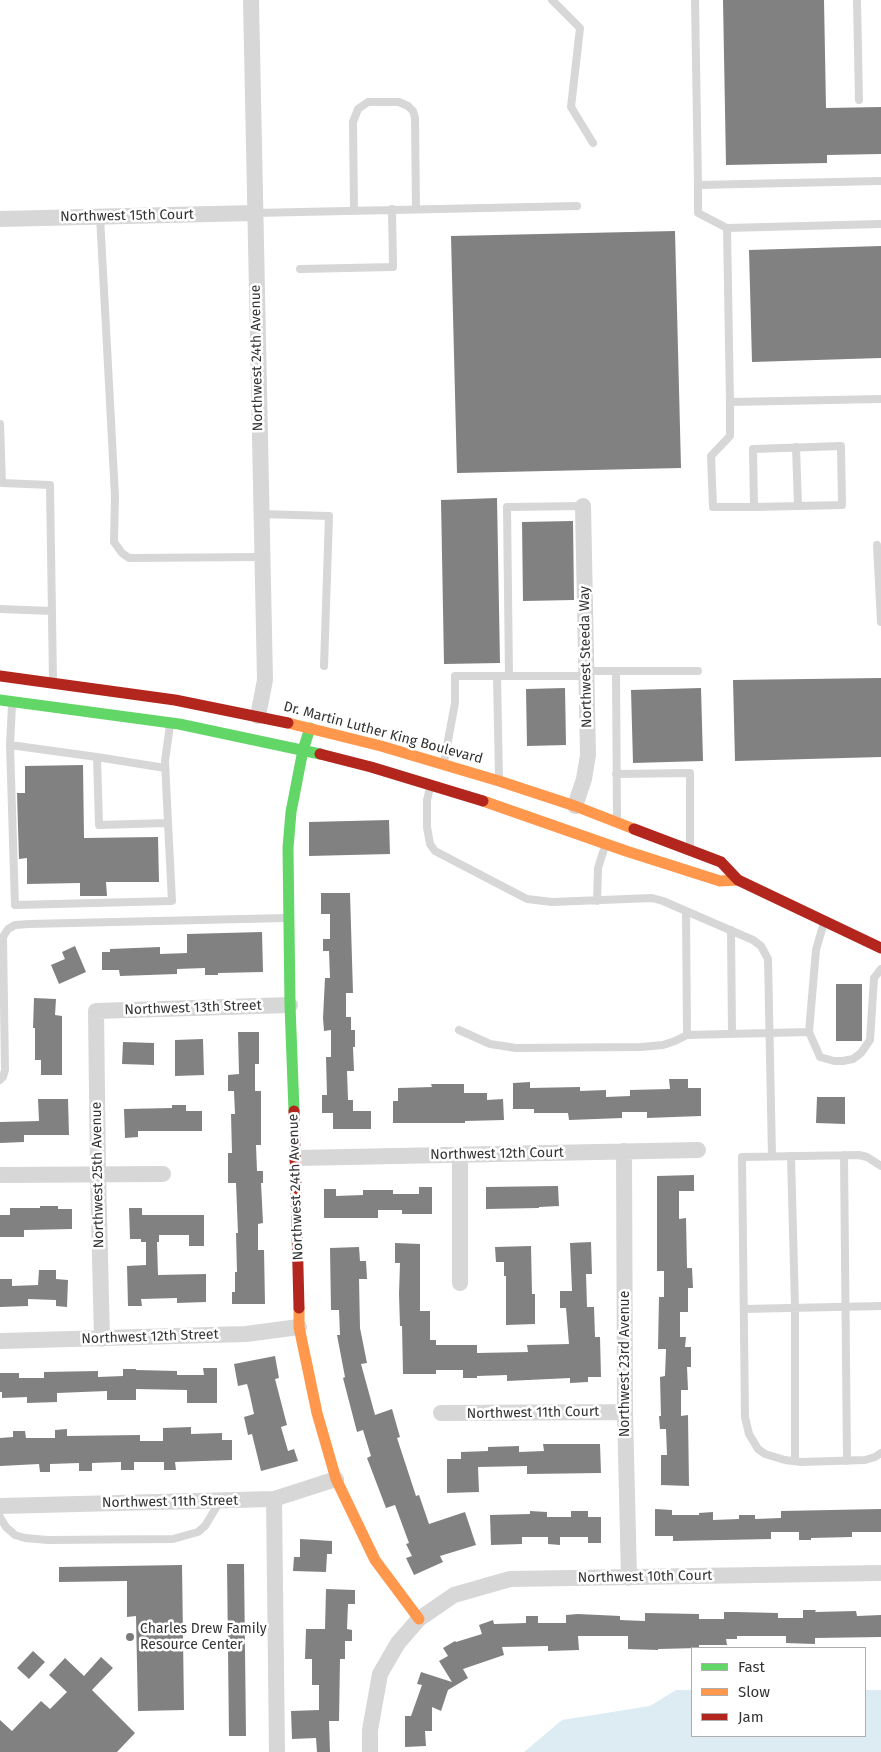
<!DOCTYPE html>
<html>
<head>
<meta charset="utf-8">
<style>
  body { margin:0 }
  #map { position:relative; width:881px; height:1752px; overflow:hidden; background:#fff; font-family:"Fira Sans",sans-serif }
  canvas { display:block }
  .legend { position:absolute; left:691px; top:1647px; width:175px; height:90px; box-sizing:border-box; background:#fff; border:1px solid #adadad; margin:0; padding:6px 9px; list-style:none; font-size:15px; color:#333 }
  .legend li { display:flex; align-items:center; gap:10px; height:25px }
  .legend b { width:25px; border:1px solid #adadad }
</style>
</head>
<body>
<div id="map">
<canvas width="881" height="1752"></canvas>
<ul class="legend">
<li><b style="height:6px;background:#63d668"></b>Fast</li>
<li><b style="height:6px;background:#ff974d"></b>Slow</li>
<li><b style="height:6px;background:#b3261e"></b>Jam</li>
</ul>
</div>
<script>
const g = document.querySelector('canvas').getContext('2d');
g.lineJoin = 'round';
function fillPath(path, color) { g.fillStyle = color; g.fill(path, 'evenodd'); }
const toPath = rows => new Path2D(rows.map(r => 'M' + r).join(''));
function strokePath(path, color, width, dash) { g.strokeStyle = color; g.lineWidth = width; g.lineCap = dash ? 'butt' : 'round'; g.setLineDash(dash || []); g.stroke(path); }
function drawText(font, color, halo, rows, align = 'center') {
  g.font = font + ' "Fira Sans",sans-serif'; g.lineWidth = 5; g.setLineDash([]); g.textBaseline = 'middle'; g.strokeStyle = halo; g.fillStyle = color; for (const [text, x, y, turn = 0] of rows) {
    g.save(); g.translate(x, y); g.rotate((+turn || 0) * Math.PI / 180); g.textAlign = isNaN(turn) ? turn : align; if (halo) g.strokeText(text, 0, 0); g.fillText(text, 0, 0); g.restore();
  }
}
const water = toPath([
  [676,1690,692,1690,692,1736,865,1736,865,1690,881,1690,881,1752,524,1752,562,1720,650,1706]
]);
const building = toPath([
  [723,0,824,0,826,108,881,107,881,154,827,155,827,163,726,165],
  [675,231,681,468,457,473,451,236],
  [881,246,881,358,752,362,749,250],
  [497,498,500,663,444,664,441,500],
  [573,521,574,600,523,601,522,522],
  [881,678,881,757,735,761,733,680],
  [565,688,566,745,527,746,526,689],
  [701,688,703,761,633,763,631,690],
  [83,765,84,838,158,837,159,882,106,882,107,896,80,896,80,883,27,884,27,858,19,859,17,793,25,793,25,766],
  [389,820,390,854,309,856,309,822],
  [321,893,350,893,353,993,346,993,346,1017,351,1017,351,1030,355,1030,355,1047,353,1047,354,1071,347,1071,348,1100,353,1100,353,1111,371,1111,371,1129,333,1129,333,1113,322,1113,322,1095,327,1095,326,1057,331,1057,331,1030,324,1031,323,1018,325,978,330,978,329,951,323,951,323,939,330,939,330,914,321,914],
  [262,932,263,972,218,973,218,975,205,975,205,968,177,969,177,974,120,976,119,970,102,970,102,952,110,952,110,949,160,947,160,954,187,953,187,934],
  [75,946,86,972,59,984,51,965,65,959,62,952],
  [836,984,862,984,862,1041,836,1041],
  [34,998,56,999,55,1015,62,1016,62,1075,41,1075,41,1060,35,1060,35,1028,33,1028],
  [238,1032,259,1032,259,1064,255,1064,255,1091,261,1091,261,1145,256,1145,257,1171,263,1171,263,1183,261,1183,263,1223,258,1224,258,1250,264,1250,265,1304,232,1304,232,1292,235,1292,235,1272,237,1272,236,1233,238,1233,236,1183,228,1183,228,1153,232,1153,231,1114,235,1114,234,1091,228,1091,228,1075,239,1074],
  [203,1039,204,1075,175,1076,175,1040],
  [123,1042,154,1043,154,1065,122,1064],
  [669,1079,688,1079,688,1088,701,1088,701,1116,647,1118,647,1112,622,1112,622,1118,569,1120,568,1113,534,1113,534,1109,513,1109,513,1083,530,1082,530,1088,580,1087,580,1091,606,1090,606,1097,630,1096,630,1090,670,1089],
  [431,1084,464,1084,464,1093,487,1093,487,1100,503,1099,504,1120,465,1121,465,1123,393,1123,393,1101,398,1101,398,1088,432,1087],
  [817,1097,845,1097,845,1124,816,1123],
  [38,1099,68,1099,69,1135,24,1135,24,1142,0,1143,0,1122,39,1121],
  [172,1105,186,1105,186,1111,202,1111,202,1131,138,1131,138,1137,125,1138,124,1109,172,1108],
  [694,1175,694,1191,679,1191,679,1219,686,1218,687,1268,692,1268,693,1288,688,1288,688,1312,680,1312,680,1337,686,1337,685,1347,691,1347,691,1367,687,1367,688,1390,681,1390,681,1416,688,1415,689,1486,661,1485,661,1455,667,1455,666,1429,660,1429,659,1416,661,1416,660,1377,665,1376,666,1349,658,1349,659,1297,664,1297,664,1271,657,1271,657,1176],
  [558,1186,559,1206,539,1207,539,1208,486,1209,486,1187],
  [419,1187,432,1187,432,1214,402,1214,402,1210,378,1210,378,1218,324,1218,324,1189,336,1189,336,1196,363,1195,363,1190,393,1190,393,1194,419,1194],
  [40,1206,58,1206,58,1209,72,1209,72,1229,24,1230,24,1237,0,1237,0,1215,10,1215,10,1208,40,1208],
  [129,1208,142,1208,142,1215,204,1215,204,1246,189,1246,189,1235,159,1235,159,1242,157,1242,158,1275,206,1274,206,1302,177,1303,177,1298,141,1299,142,1306,128,1306,127,1266,146,1265,146,1242,141,1242,141,1239,130,1239],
  [591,1242,592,1274,586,1274,587,1307,594,1307,595,1337,600,1337,601,1377,588,1377,588,1382,570,1383,570,1378,507,1381,507,1375,477,1376,477,1378,463,1378,463,1370,436,1370,436,1374,403,1374,402,1326,400,1326,399,1294,400,1263,395,1263,395,1243,420,1244,420,1311,430,1311,430,1340,436,1340,436,1345,477,1345,477,1353,528,1352,527,1345,569,1344,566,1308,560,1308,560,1291,572,1291,570,1243],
  [531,1246,532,1294,535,1294,535,1324,506,1325,506,1276,504,1276,504,1262,496,1262,495,1247],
  [359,1247,360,1261,366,1261,367,1279,359,1279,360,1328,367,1363,361,1364,375,1415,392,1409,400,1437,397,1438,416,1496,419,1495,429,1524,465,1512,476,1545,440,1556,443,1562,414,1575,406,1558,412,1556,406,1544,409,1543,395,1505,386,1508,367,1458,371,1456,363,1430,357,1432,343,1378,345,1377,337,1335,340,1335,339,1310,331,1310,330,1248],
  [39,1270,56,1270,56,1279,68,1280,67,1307,56,1306,56,1300,28,1299,28,1306,0,1307,0,1279,12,1279,12,1286,38,1285],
  [275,1356,279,1378,275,1379,287,1425,281,1427,288,1451,294,1449,298,1461,261,1471,252,1434,248,1435,244,1417,254,1414,249,1391,247,1384,238,1386,234,1364],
  [203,1368,217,1368,217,1403,187,1403,187,1390,136,1389,136,1400,107,1400,107,1391,57,1393,57,1402,27,1403,27,1397,2,1398,2,1392,0,1392,0,1373,19,1373,19,1378,44,1378,44,1372,98,1371,98,1377,123,1376,123,1369,136,1369,136,1370,177,1371,177,1375,204,1375],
  [191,1427,191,1434,222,1433,222,1440,232,1440,232,1460,175,1462,176,1470,164,1470,164,1462,134,1462,134,1470,121,1470,121,1462,92,1463,92,1471,79,1471,79,1463,50,1464,50,1472,40,1472,39,1464,0,1466,0,1438,13,1437,13,1431,25,1431,26,1438,55,1438,55,1430,67,1429,67,1436,140,1435,140,1441,163,1441,163,1428],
  [543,1444,600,1444,601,1473,527,1474,527,1466,478,1467,479,1492,447,1493,447,1459,461,1459,461,1452,488,1451,488,1447,519,1446,519,1452,544,1451],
  [655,1509,672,1510,672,1515,699,1515,699,1513,713,1512,713,1520,739,1519,739,1515,755,1515,755,1519,781,1518,781,1511,881,1509,881,1532,852,1532,852,1537,811,1538,811,1540,799,1540,799,1532,771,1532,771,1539,673,1541,673,1536,655,1536],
  [530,1511,547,1512,547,1517,571,1517,571,1511,588,1511,588,1517,601,1517,601,1543,588,1543,588,1537,560,1537,560,1545,548,1544,548,1537,522,1537,522,1544,491,1545,490,1515,530,1514],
  [300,1539,332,1541,332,1554,327,1554,326,1572,293,1571,294,1557,300,1557],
  [227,1564,244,1564,246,1736,229,1736],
  [182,1565,184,1710,138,1711,136,1616,127,1617,127,1581,59,1582,59,1567],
  [326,1589,355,1590,355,1604,348,1604,347,1629,352,1630,352,1641,345,1641,345,1659,340,1659,339,1721,329,1721,330,1752,317,1752,316,1738,292,1739,291,1711,319,1710,319,1685,312,1685,312,1659,305,1659,306,1629,325,1629],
  [803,1610,816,1610,815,1612,856,1611,857,1616,881,1615,881,1637,815,1638,815,1644,786,1643,786,1636,737,1636,737,1639,726,1639,727,1645,699,1645,699,1648,658,1649,658,1650,628,1649,628,1636,578,1636,579,1650,548,1651,548,1646,502,1647,504,1655,463,1669,468,1678,448,1690,441,1711,432,1707,432,1731,425,1731,426,1746,405,1747,405,1716,411,1716,422,1685,417,1684,421,1672,452,1682,439,1661,448,1656,443,1648,455,1641,456,1642,482,1634,479,1625,493,1620,494,1624,526,1623,526,1616,538,1616,538,1623,566,1623,566,1615,578,1614,620,1616,620,1620,645,1621,645,1613,699,1614,699,1619,724,1619,724,1612,736,1612,778,1613,778,1618,803,1618],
  [33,1651,45,1662,29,1679,17,1668],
  [101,1657,113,1668,92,1690,135,1733,117,1752,0,1752,0,1720,12,1731,41,1701,50,1709,67,1692,49,1675,65,1658,84,1676]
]);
const lane = toPath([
  [552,0,580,28,571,107,593,143],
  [695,0,698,185,881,181],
  [857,0,859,100],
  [698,185,698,213,727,228],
  [354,210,353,122,358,109,368,102,399,102,408,106,413,111,415,118,416,209],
  [254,213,577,206],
  [100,216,115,496,114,542,122,553,129,558,262,557],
  [881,224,727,228,730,402,881,399],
  [300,269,393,267,392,209],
  [730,402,730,436,711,456,713,507,754,507,842,505,841,446,753,449,754,507],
  [0,424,2,483,50,485,53,681],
  [796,447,798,506],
  [261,514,329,516,324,666],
  [877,545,881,622],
  [0,609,52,611],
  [586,671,698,671],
  [616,672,617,819],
  [497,676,499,779],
  [509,676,507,507,583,506],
  [12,705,10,745,97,757],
  [10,745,15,905,172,901,168,823],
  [444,762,455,703,455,676,586,676],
  [165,768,97,757,99,825,168,823,165,761,170,725],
  [616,774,690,773,690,848],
  [430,788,427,800,427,827,430,844,435,851,527,899,552,902,652,898,663,901,686,911,687,1035,809,1032,816,950,824,922],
  [597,901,598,868,605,846],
  [686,911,753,940,761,946,768,959,772,1156],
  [731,930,732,1034],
  [459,1030,490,1044,516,1048,641,1047,663,1045,675,1041,687,1035],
  [809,1032,820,1057,834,1061,843,1061,853,1059,861,1053,870,1040,874,978,881,969],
  [0,1080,3,1077,5,1070,3,937,8,929,15,925,29,924,286,918],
  [844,1155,847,1461],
  [791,1156,795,1307,795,1461],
  [881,1166,867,1157,859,1155,742,1157,745,1417,749,1434,758,1449,765,1454,785,1460,801,1462,865,1460,875,1457,881,1453],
  [744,1309,881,1306],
  [0,1517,6,1527,15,1535,25,1538,48,1540,173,1539,198,1532,205,1526,220,1501]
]);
const street = toPath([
  [251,0,265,680,258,716],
  [0,219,254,213],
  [575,806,584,779,588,755,583,506],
  [624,1151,625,1412,629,1578],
  [460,1154,460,1283],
  [296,1158,698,1150],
  [0,1175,163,1174],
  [102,1339,98,1174,96,1011,290,1005],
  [0,1341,246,1334,299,1327],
  [441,1413,625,1412],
  [274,1499,277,1752],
  [0,1506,274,1499,336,1479],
  [370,1752,370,1730,380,1674,398,1643,419,1619,454,1595,510,1579,881,1573]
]);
const fast = toPath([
  [0,700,179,724,320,754],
  [294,1111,290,1005,288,848,291,812,303,750,310,728]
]);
const slow = toPath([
  [288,723,381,746,499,781,575,806,634,829],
  [483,801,626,851,720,881,738,880],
  [299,1308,299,1327,317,1413,336,1479,375,1560,419,1619]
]);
const jam = toPath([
  [0,676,175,700,288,723],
  [320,754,371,767,483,801],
  [634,829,721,862,738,880,881,948],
  [294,1111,299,1308]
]);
const markers = [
  [130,1637,5,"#7a7a7a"]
];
const streetNames = [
  ["Northwest 15th Court",127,216,-1],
  ["Northwest 24th Avenue",257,358,-91],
  ["Northwest Steeda Way",586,657,-91],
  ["Dr. Martin Luther King Boulevard",383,733,15],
  ["Northwest 13th Street",193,1008,-2],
  ["Northwest 12th Court",497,1154,-1],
  ["Northwest 25th Avenue",98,1175,-91],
  ["Northwest 24th Avenue",296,1187,-92],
  ["Northwest 12th Street",150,1337,-2],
  ["Northwest 23rd Avenue",625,1364,-90],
  ["Northwest 11th Court",533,1413,-1],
  ["Northwest 11th Street",170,1502,-1],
  ["Northwest 10th Court",645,1577,-1]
];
const poiNames = [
  ["Charles Drew Family",140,1629],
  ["Resource Center",140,1645]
];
fillPath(water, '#ddebf3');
fillPath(building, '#818181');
strokePath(lane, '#d7d7d7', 8);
strokePath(street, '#d7d7d7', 16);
strokePath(fast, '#63d668', 11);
strokePath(slow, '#ff974d', 11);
strokePath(jam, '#b3261e', 11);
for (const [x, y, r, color] of markers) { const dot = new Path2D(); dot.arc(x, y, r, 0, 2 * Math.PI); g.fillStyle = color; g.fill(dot); strokePath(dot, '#fff', 2); }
drawText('14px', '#333', '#fff', streetNames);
drawText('14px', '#333', '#fff', poiNames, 'left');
</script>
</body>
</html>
